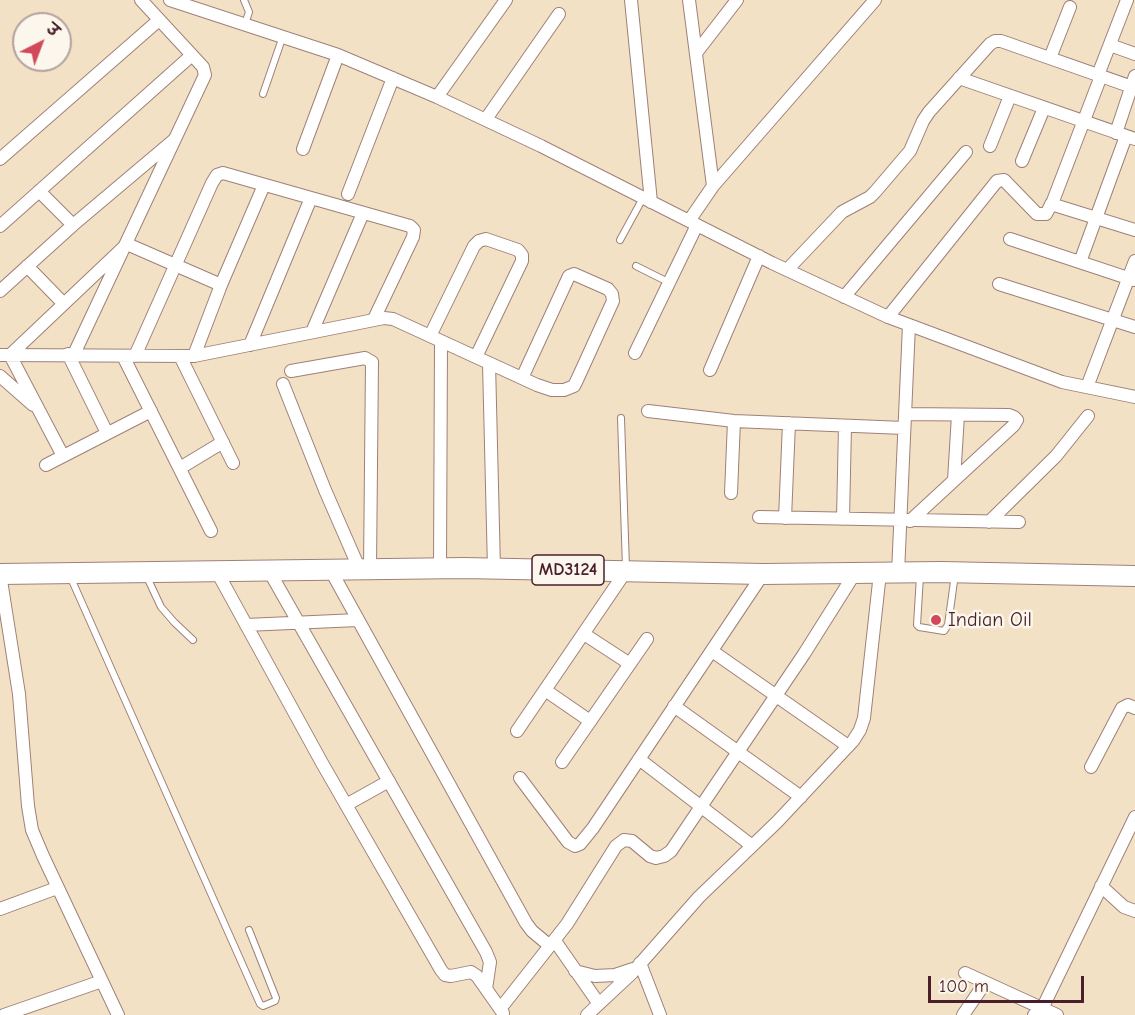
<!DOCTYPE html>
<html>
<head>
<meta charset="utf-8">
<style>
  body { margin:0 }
  #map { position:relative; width:1135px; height:1015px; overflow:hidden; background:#f3e1c5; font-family:"Comic Neue","Playpen Sans Deva",sans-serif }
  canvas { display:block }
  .north { position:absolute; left:12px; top:12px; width:60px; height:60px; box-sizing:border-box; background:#fbf7ec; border:2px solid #b4a19f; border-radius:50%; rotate:42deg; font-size:16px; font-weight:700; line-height:24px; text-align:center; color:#4a1f2b }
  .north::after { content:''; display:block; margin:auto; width:21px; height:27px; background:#d1495b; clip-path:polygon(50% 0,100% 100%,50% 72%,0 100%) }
  .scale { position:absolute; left:928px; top:976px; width:156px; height:27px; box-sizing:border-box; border:3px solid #4a1f2b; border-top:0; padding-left:8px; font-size:18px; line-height:21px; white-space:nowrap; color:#4a1f2b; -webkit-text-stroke:4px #fbf7ec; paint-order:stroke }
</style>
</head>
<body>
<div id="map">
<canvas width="1135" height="1015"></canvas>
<div class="north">उ</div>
<div class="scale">100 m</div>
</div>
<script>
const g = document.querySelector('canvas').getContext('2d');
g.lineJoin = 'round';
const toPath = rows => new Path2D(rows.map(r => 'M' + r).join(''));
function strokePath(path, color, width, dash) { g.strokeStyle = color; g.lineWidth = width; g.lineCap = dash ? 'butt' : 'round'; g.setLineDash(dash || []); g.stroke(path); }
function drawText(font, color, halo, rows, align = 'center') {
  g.font = font + ' "Comic Neue",sans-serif'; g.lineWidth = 5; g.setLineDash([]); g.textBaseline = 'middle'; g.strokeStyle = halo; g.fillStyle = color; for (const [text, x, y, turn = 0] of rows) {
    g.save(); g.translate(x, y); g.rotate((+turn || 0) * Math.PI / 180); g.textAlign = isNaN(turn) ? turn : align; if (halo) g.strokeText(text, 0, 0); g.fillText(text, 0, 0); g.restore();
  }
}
const service = toPath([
  [244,0,249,12,245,24],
  [263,94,283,36],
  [620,240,643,198],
  [636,266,668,282],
  [621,418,626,568],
  [146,575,161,607,174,622,193,640],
  [70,576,260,1004,263,1006,275,1001,276,998,249,930],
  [920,576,917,625,919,627,944,631,948,625,955,574]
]);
const minor = toPath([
  [170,0,338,55,437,97,541,146,772,263,888,317,1062,382,1135,397],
  [631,0,651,202],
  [689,0,713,186],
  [1110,45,1135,54],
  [696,53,737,0],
  [1050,58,1070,7],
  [1098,75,1127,0],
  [959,78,1135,139],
  [437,97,506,0],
  [486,119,559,14],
  [1116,133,1135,76],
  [990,146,1010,96],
  [303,149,338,55],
  [0,159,159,20],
  [1022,161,1044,108],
  [39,191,73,225],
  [348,194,393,78],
  [1051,204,1135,230],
  [689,221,713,186,875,0],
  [0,226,192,55],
  [1010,239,1134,280],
  [1080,262,1126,136],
  [27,266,64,304],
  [787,270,842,212,870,197,875,192,910,151,923,121,929,112,990,44,995,41,1001,41,1135,88],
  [999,284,1135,327],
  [0,291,73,225,175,139],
  [844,297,966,152],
  [888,317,997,181,1004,180,1037,214,1046,214,1053,201,1101,76],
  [312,332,363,213],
  [430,336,474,246,479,241,486,239,518,250,522,255,522,261,476,357],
  [250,345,311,198],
  [635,353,697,225],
  [68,354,107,433],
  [74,354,205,75,203,67,141,0],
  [0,355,194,356,384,318,393,319,537,385,552,390,564,390,574,386,577,380,613,301,612,294,608,289,574,274,569,276,522,378],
  [123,356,211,531],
  [135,356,212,183,217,175,223,173,410,226,414,230,413,237,374,319],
  [180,356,233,463],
  [194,356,221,285,264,185],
  [489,363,494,569],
  [710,370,759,256],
  [291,371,365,358,372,362,370,568],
  [0,376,33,405],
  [283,384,325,490,359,568],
  [1087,387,1135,261],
  [648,411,734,421,904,428],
  [905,414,1009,415,1014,417,1017,420,1014,425,910,521],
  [63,456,10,355,127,244,221,285],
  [46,465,151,411],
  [180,468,223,442],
  [954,480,958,415],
  [731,493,734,421],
  [759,517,1019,522],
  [785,518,789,423],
  [843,519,845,426],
  [989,522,1056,456,1088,416],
  [440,568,441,341],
  [268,569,486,952,490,962,486,989],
  [330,569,526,923,532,931,550,946],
  [216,570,322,763,441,970,445,975,451,976,471,972,477,976,503,1013],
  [898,573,909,325],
  [0,574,19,694,28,806,32,830,43,856,118,1015],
  [246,625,358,620],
  [584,634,630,664],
  [712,651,848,746],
  [545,690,590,721],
  [674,706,801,797],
  [517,731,626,571],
  [639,759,751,845],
  [562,762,647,639],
  [1091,767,1122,708,1128,705,1135,708],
  [520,778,568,842,575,846,580,844,593,828,763,574],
  [346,805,389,781],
  [1101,886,1124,907,1135,911],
  [0,909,57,888],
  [555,941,599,1004],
  [640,963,660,1015],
  [575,971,595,976,615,975,633,969],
  [965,973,1057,1015],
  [500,1009,567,924,616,846,624,840,632,841,650,856,656,858,664,856,671,851,804,654,855,573],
  [4,1015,102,981],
  [587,1015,632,973,699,897,777,822,853,741,860,730,864,718,880,573],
  [963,1015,985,983],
  [1034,1015,1042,1009,1135,817]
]);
const primary = toPath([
  [0,574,464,568,763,574,941,572,1135,576]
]);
const markers = [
  [936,620,6,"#d1495b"]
];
const shields = [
  [568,570,72]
];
const shieldNames = [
  ["MD3124",568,570]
];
const poiNames = [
  ["Indian Oil",948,620]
];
strokePath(service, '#9e8078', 8);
strokePath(minor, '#9e8078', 14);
strokePath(primary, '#9e8078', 22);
strokePath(service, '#fff', 6);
strokePath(minor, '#fff', 12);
strokePath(primary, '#fff', 20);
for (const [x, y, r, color] of markers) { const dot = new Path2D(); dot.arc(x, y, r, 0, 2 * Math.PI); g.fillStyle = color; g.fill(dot); strokePath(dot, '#fbf7ec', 2); }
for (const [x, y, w] of shields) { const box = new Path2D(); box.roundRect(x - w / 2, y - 15, w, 30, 4.5); g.fillStyle = '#fbf7ec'; g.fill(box); strokePath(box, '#4a1f2b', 1.5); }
drawText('bold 18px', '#4a1f2b', null, shieldNames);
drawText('20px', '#4a1f2b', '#fbf7ec', poiNames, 'left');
</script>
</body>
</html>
